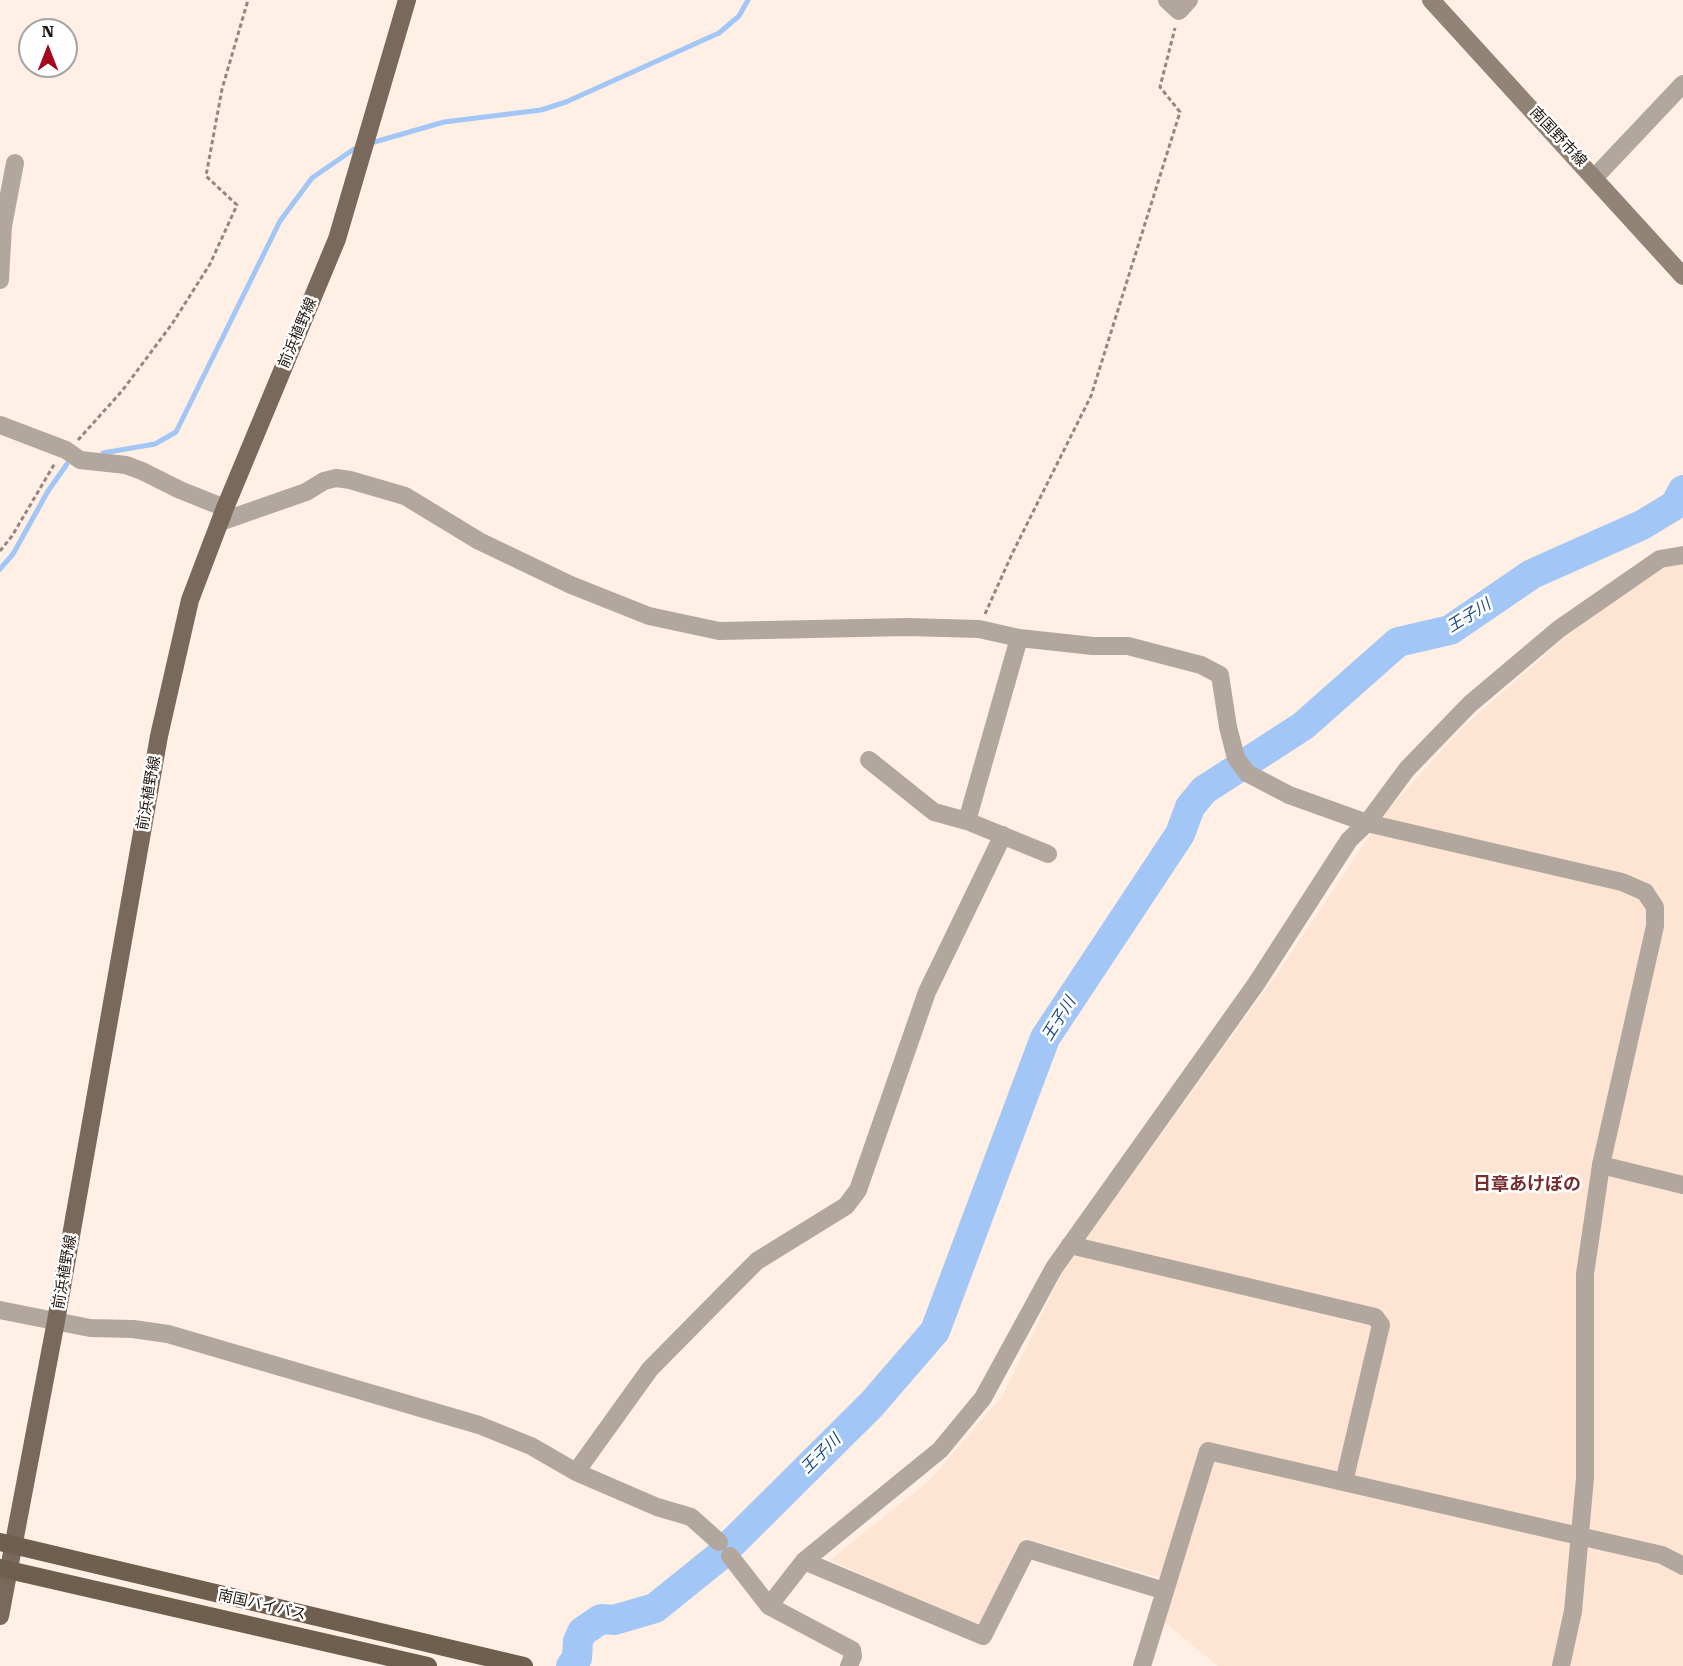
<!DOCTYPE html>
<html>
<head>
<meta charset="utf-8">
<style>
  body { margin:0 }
  #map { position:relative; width:1683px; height:1666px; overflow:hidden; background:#ffefe4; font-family:"Roboto Serif",serif }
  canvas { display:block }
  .north { position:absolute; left:18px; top:18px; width:60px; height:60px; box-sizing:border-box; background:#fff; border:2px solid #a6a29f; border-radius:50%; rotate:0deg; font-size:16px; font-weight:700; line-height:24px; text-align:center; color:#201710 }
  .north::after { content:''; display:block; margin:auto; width:21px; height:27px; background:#a3061e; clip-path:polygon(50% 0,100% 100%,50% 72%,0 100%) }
</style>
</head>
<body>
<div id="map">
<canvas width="1683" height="1666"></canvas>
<div class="north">N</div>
</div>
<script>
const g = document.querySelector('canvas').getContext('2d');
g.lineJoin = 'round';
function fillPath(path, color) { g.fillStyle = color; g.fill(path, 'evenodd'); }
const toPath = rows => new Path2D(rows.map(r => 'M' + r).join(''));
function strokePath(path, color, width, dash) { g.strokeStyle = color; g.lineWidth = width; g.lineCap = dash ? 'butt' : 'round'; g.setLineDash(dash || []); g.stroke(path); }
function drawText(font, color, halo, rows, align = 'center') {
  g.font = font + ' "Roboto Serif","Noto Sans JP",serif'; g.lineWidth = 5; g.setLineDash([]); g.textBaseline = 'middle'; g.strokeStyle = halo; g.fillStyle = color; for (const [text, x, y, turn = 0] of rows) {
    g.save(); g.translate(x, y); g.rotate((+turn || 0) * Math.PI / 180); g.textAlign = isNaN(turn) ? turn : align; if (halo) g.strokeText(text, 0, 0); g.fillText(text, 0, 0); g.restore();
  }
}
const built = toPath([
  [1683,563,1683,1666,1218,1666,1162,1620,1176,1582,1023,1538,978,1628,830,1560,930,1480,1003,1395,1063,1271,1279,971,1384,814,1464,726,1567,636,1661,566]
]);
const stream = toPath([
  [371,143,444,122,541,110,566,102,719,33,739,16,748,0],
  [103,453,155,444,176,432,280,221,312,178,354,149],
  [0,569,13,554,48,491,67,464]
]);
const river = toPath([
  [571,1666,577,1658,578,1641,582,1632,601,1619,614,1620,655,1608,717,1558,872,1404,935,1331,1045,1038,1180,834,1190,807,1204,790,1303,726,1398,642,1450,630,1532,574,1642,525,1675,505,1683,490]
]);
const path = toPath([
  [78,440,122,391,172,324,210,264,237,205,206,176,222,89,248,0],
  [0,551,12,536,55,463],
  [985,614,1012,554,1091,396,1180,112,1160,87,1175,28]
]);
const minor = toPath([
  [1167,0,1179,11,1189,0],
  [1595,177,1683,84],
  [0,280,3,226,15,163],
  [0,425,66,450,80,460,126,465,142,471,180,490,225,508],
  [220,522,306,492,324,481,336,478,350,480,405,496,479,541,571,585,649,616,719,631,907,627,979,629,1019,638,1093,646,1128,646,1201,665,1220,675,1228,727,1236,758,1247,773,1289,795,1367,823,1622,882,1645,892],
  [869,760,934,812,967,821,1048,854],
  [967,821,1019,638],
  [1601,1165,1683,1185],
  [1070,1245,1375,1317,1381,1325,1344,1482],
  [0,1310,90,1328,133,1329,168,1334,479,1425,531,1446,576,1472,657,1507,691,1517,719,1542],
  [576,1472,650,1369,728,1290,757,1261,846,1206,858,1190,927,992,1003,835],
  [730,1556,769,1606,852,1650,853,1656,849,1666],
  [804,1561,983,1636,1027,1549,1165,1591],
  [769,1606,804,1561,940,1450,983,1398,1054,1268,1256,984,1349,840,1367,823,1407,769,1470,704,1559,629,1660,559,1683,555],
  [1142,1666,1208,1451,1662,1555,1683,1566]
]);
const tertiary = toPath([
  [1561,1666,1573,1611,1585,1478,1585,1274,1601,1165,1655,926,1655,907,1645,892]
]);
const secondary = toPath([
  [1431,0,1683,276]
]);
const primary = toPath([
  [0,1616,56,1321,159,736,190,600,225,508,337,239,407,0]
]);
const trunk = toPath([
  [0,1542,524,1666],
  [0,1568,428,1666]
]);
const streetNames = [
  ["南国野市線",1558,137,47],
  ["前浜植野線",298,333,-67],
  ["前浜植野線",149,793,-80],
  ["前浜植野線",65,1272,-80],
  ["南国バイパス",262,1605,13]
];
const waterNames = [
  ["王子川",1469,616,-32],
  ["王子川",1059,1019,-58],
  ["王子川",821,1454,-45]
];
const quarterNames = [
  ["日章あけぼの",1527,1185]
];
fillPath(built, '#fee4d2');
strokePath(stream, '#a2c7f6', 5);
strokePath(river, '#a2c7f6', 30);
strokePath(path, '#93877e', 3, [4.5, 3]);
strokePath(minor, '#b1a79f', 18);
strokePath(tertiary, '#b1a79f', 18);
strokePath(secondary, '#918376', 18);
strokePath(primary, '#7a695a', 18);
strokePath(trunk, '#705e4e', 18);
drawText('15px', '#201710', '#fff', streetNames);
drawText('italic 16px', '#1c4c85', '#fff', waterNames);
drawText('bold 18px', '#762f2e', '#fff', quarterNames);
</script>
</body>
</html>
